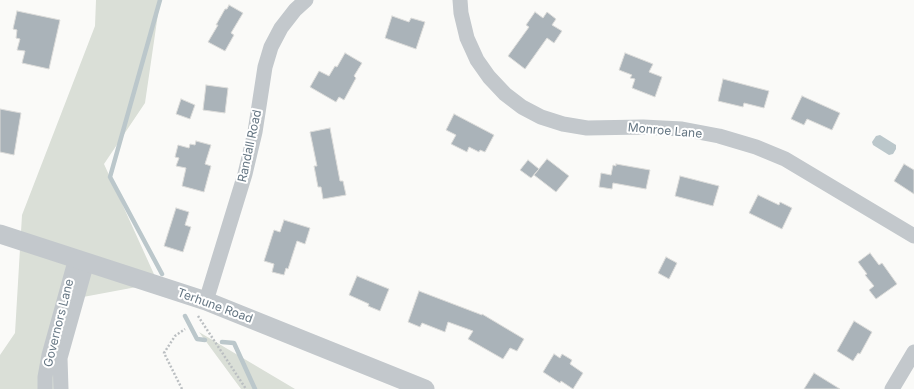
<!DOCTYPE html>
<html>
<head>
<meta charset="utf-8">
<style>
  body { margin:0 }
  canvas { display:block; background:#fafaf8 }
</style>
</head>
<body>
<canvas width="914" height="389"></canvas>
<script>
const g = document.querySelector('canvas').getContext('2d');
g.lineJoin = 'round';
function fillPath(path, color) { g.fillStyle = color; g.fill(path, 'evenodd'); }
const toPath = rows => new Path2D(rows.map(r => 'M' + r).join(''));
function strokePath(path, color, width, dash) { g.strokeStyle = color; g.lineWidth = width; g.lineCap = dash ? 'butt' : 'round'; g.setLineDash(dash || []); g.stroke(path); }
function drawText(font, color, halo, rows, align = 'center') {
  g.font = font + ' Inter,sans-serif'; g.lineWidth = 4; g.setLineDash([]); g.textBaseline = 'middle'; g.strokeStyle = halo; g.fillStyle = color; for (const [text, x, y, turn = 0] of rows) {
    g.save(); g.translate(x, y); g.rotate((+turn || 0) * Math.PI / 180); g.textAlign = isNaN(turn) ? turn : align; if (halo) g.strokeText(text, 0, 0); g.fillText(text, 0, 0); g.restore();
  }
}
const green = toPath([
  [96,0,160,0,145,103,104,164,158,283,67,300,66,389,0,389,0,355,15,333,22,215,95,26],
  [199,332,295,389,241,389]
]);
const water = toPath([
  [880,135,896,145,896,149,893,154,889,155,873,145,872,142,876,136]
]);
const stream = toPath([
  [160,0,110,177,162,274],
  [185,316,197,339,205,340],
  [222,342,234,343,255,389]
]);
const building = toPath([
  [229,5,243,13,231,33,234,35,225,51,208,42,218,25,216,25,225,9,227,9,229,5],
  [17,11,60,20,49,69,22,63,25,51,17,50,20,39,16,38,17,30,13,29,17,11],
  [535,12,543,18,547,12,556,19,552,25,562,31,554,43,547,38,525,69,508,56,529,27,526,25,535,12],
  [392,16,409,22,411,18,425,22,416,49,385,38,392,16],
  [345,53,362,63,354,76,356,78,344,100,339,97,336,102,310,87,319,71,329,76,335,66,337,67,345,53],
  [625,53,653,64,649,72,662,77,655,97,632,88,635,79,630,78,632,75,619,70,625,53],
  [723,79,769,91,764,108,744,103,743,107,718,101,723,79],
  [206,85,228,88,225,113,203,110,206,85],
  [802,96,840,113,832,130,807,119,804,125,791,119,802,96],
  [181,99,195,105,190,119,176,114,181,99],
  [0,109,21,113,14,155,0,152,0,109],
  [454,114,494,135,485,152,480,150,479,152,469,147,467,152,451,144,456,135,446,130,454,114],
  [330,128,340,181,343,181,346,195,323,199,321,187,318,187,314,166,317,166,310,132,330,128],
  [196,141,211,145,205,164,211,166,204,192,182,186,186,168,176,166,179,158,175,157,178,145,189,148,190,144,195,145,196,141],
  [547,159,569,176,556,192,534,175,547,159],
  [528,160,539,169,531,178,520,170,528,160],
  [616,164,650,170,646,189,613,183,612,189,599,187,601,173,611,175,613,165,616,166,616,164],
  [904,164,914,170,914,194,894,181,904,164],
  [680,176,719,186,713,206,675,196,680,176],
  [758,195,779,205,780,202,792,208,782,229,749,213,758,195],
  [176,208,189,212,185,225,191,227,183,252,164,246,176,208],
  [284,220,310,228,305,244,297,241,288,269,286,268,284,275,272,272,274,264,264,261,274,230,280,232,284,220],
  [870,253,879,265,882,263,897,284,876,299,869,290,874,286,865,275,867,274,858,262,870,253],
  [666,257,677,263,669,279,658,273,666,257],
  [357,276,389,289,380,311,368,306,369,304,349,295,357,276],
  [419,291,482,315,482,314,524,339,517,351,510,348,503,359,468,339,473,331,448,322,445,332,422,323,420,327,408,322,419,291],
  [854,321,872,332,860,354,858,353,853,361,837,351,854,321],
  [554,354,560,358,562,354,572,360,570,364,583,373,573,389,561,381,560,383,543,372,554,354],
  [814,373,840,389,804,389,814,373]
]);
const path = toPath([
  [198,316,246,389],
  [182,389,164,353,175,336,185,329]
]);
const minor = toPath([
  [460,0,461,13,467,38,477,60,489,77,505,94,522,107,541,117,563,124,587,128,643,127,682,129,719,136,756,147,785,159,914,236],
  [206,301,245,174,255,132,265,67,271,47,281,28,295,10,306,0],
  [45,389,45,377,49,355,76,258],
  [61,389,60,358,87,262],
  [892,389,914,352]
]);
const tertiary = toPath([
  [0,234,206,301,425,389]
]);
const streetNames = [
  ["Monroe Lane",665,131,5],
  ["Randall Road",250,146,-78],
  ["Terhune Road",215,306,20],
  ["Governors Lane",59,323,-76]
];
fillPath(green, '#dadfd7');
fillPath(water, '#bbc7cb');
strokePath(stream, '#bbc7cb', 4.5);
fillPath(building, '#aab3b9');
strokePath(building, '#dcdcda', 1);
strokePath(path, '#bbbfc2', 2.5, [2, 2]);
strokePath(minor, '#c3c8cc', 15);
strokePath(tertiary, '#c3c8cc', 19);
drawText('12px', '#657683', '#fff', streetNames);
</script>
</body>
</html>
